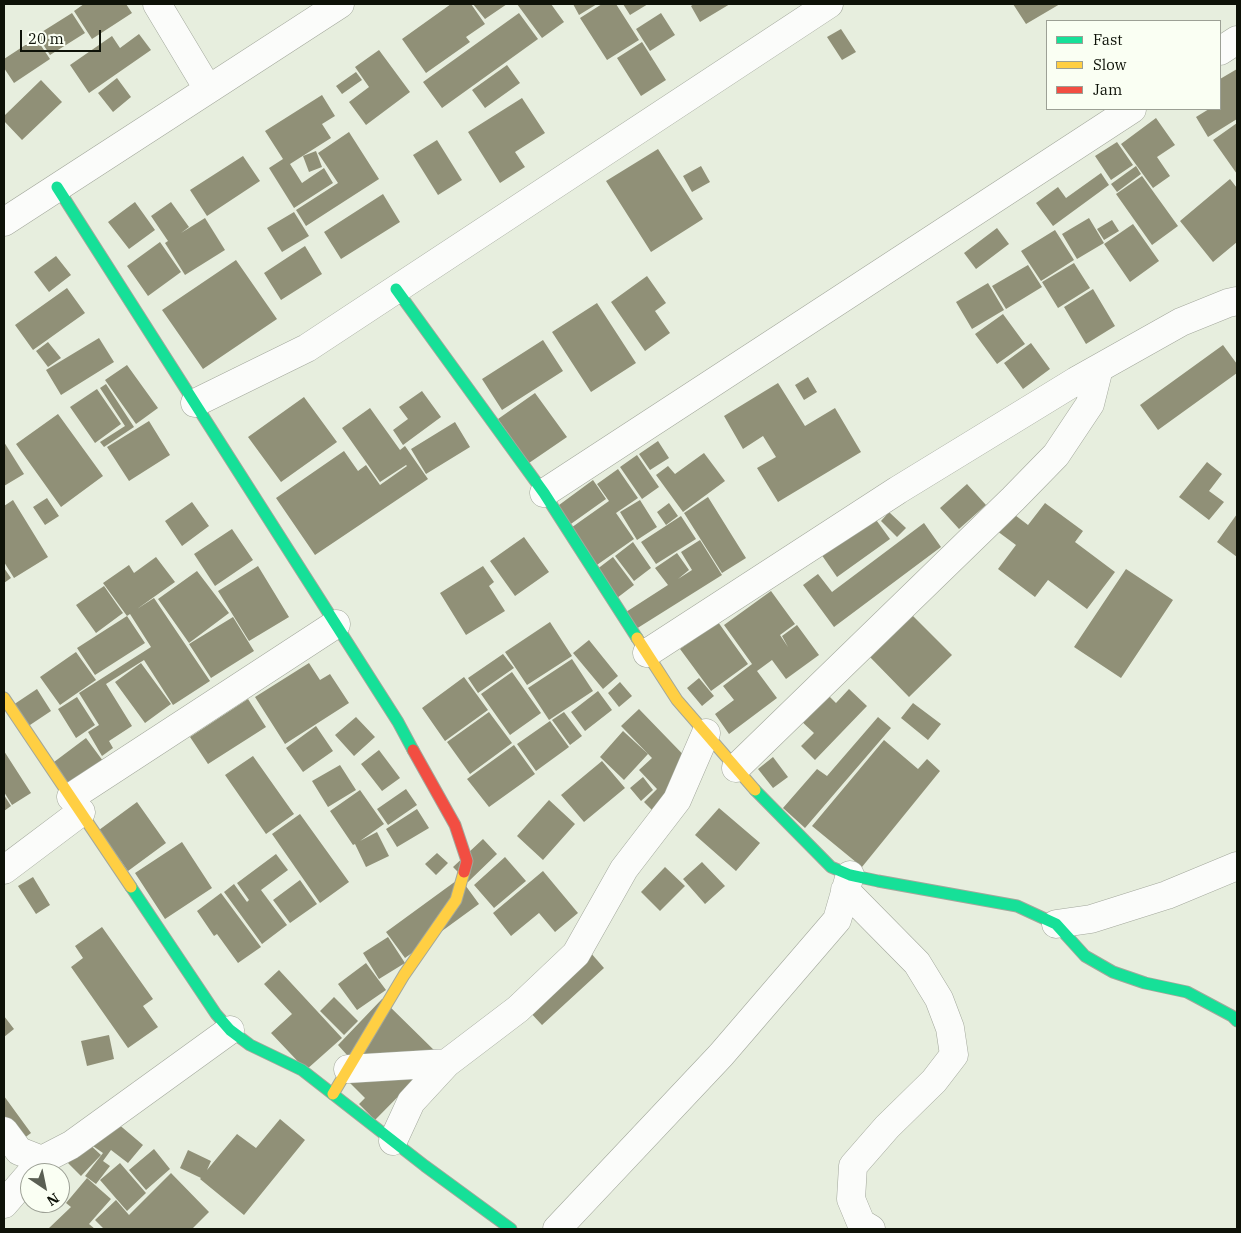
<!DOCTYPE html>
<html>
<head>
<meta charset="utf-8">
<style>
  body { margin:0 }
  #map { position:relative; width:1241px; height:1233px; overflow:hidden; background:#e7eede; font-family:"IBM Plex Serif",serif }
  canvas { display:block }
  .frame { position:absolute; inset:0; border:5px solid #0e1208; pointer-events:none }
  .legend { position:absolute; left:1046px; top:20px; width:175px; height:90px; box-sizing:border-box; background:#fafff3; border:1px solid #9ca095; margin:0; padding:6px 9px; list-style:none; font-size:15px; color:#0e1208 }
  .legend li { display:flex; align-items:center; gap:10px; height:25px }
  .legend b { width:25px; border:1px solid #9ca095 }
  .north { position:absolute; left:20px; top:1163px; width:50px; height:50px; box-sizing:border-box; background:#fafff3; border:1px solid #9ca095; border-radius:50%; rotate:146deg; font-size:14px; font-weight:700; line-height:20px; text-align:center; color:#0e1208 }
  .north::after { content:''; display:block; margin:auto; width:18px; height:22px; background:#5a5f53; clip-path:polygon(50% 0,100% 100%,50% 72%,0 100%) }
  .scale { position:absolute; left:20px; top:30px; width:81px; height:22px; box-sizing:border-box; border:2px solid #0e1208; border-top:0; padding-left:6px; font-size:15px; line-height:18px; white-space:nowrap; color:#0e1208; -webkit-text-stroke:4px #fafff3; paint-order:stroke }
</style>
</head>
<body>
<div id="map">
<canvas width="1241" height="1233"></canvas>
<div class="frame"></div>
<ul class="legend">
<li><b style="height:6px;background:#16e098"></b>Fast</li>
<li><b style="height:6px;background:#ffcf43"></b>Slow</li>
<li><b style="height:6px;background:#f24e42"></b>Jam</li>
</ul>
<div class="north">N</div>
<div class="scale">20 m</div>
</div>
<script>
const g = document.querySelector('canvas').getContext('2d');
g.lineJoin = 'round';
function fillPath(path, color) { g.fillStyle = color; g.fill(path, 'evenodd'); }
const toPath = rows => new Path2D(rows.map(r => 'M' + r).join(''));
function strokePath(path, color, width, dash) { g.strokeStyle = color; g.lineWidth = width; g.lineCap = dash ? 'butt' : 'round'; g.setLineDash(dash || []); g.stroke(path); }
const building = toPath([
  [84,4,126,4,132,13,92,39,74,11],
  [451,4,471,4,485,24,466,37,470,42,426,73,402,39],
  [473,4,507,4,485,19],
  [517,4,551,4,564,22,542,38],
  [573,4,597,4,579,15],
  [602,4,616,4,639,40,607,60,580,18],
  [623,4,648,4,630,15],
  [694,4,730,4,700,22,691,6],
  [1013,4,1060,4,1026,24],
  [72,13,85,33,50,55,37,35],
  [519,13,538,39,442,108,423,82],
  [661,13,675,35,650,51,636,29],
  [841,29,856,52,842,60,827,37],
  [139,34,151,50,89,93,70,65,112,36,120,48],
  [36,38,50,59,14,83,4,68,4,59],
  [642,42,666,80,641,96,617,58],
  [379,50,410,92,366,125,349,102,369,87,355,67],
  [507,65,520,83,485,108,472,90],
  [1237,69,1237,119,1208,137,1196,117,1209,109,1220,109,1220,79],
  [356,72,362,80,342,94,336,86],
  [117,78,131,97,113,112,98,93],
  [41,80,62,102,22,140,4,121,4,116],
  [322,95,335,116,322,124,331,138,290,164,302,183,324,168,333,183,294,208,269,168,283,159,265,131],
  [522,98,545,133,515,152,525,167,500,183,468,132],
  [1156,118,1175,145,1157,157,1170,176,1153,188,1121,144],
  [1237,123,1237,174,1213,140],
  [349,132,379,179,306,226,296,210,338,183,318,153],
  [437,140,462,180,438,195,413,155],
  [1117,142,1133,165,1111,180,1095,156],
  [658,149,703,219,651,252,606,181],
  [316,151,322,167,309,172,303,156],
  [243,156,260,181,207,216,190,190],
  [701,166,710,182,692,192,683,176],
  [1136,166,1141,174,1117,192,1111,184],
  [1101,173,1109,185,1053,226,1036,203,1058,187,1066,198],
  [1142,176,1178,226,1152,245,1116,194],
  [1230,179,1237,188,1237,242,1213,262,1180,221],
  [383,194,400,222,341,259,324,232],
  [135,202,155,230,129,249,108,222],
  [171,202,189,227,181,233,205,218,225,250,185,275,165,243,168,241,151,216],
  [294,212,309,236,282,252,267,228],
  [1089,218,1104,243,1077,259,1062,234],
  [1112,220,1119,231,1104,240,1097,229],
  [1133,224,1159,261,1130,282,1104,244],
  [997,228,1009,244,976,269,964,253],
  [1055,230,1074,260,1041,281,1021,251],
  [160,242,181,272,148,296,127,266],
  [305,246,322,274,281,300,264,273],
  [56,256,71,275,49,292,34,272],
  [236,260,277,319,203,369,162,310],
  [1074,263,1090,288,1058,308,1042,282],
  [1028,265,1042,287,1006,309,992,286],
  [647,276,666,303,655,311,670,333,645,351,611,302],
  [988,283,1004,310,972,329,956,302],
  [67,288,85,313,33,350,15,325],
  [1093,289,1115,326,1086,344,1064,307],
  [597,303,636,363,591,392,552,332],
  [1003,314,1025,344,997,364,975,334],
  [99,338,114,362,61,395,46,370],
  [543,340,563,371,502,410,482,379],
  [48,342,61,358,48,367,36,351],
  [1031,343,1050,369,1023,389,1004,363],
  [1223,345,1237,364,1237,373,1158,430,1140,405],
  [127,365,158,408,136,424,105,380],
  [808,377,817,392,804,400,795,385],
  [778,383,805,426,835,408,861,452,778,502,757,468,776,457,763,436,743,449,724,416],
  [106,384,134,427,104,447,100,442,125,426,100,388],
  [97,389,121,424,95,443,70,407],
  [422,391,441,417,403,445,393,430,408,419,399,407],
  [535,393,567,437,529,463,498,419],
  [304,397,337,442,281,482,248,437],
  [370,408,400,450,405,446,428,479,315,555,276,498,344,451,358,471,366,465,380,485,407,466,406,465,380,482,342,428],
  [58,414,103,476,61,507,16,444],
  [149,421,170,455,129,481,107,447],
  [455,422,470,447,426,474,411,449],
  [658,441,669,458,650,470,639,454],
  [4,442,24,474,4,486],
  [704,453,725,481,683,512,656,475,668,466,675,474],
  [637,455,659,487,642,499,620,467],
  [1207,462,1222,474,1209,491,1224,502,1209,520,1179,497],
  [618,469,638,498,616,513,634,539,594,567,568,530,609,501,597,484],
  [593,480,606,499,568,526,555,508],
  [967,484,986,505,959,529,940,508],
  [708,497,746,558,722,573,684,513],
  [47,498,59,516,45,525,33,507],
  [13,500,48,557,14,578,4,562,4,506],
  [640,500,657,527,637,540,620,512],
  [192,502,209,526,182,546,165,521],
  [669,503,678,516,666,525,657,512],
  [1045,503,1083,531,1075,542,1115,572,1087,609,1048,580,1035,597,998,569,1016,545,997,531,1011,512,1028,525],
  [889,512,906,528,897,537,881,521],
  [1237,514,1237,557,1217,542],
  [681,516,696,539,656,564,641,542],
  [874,517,890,539,837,577,821,554],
  [924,523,941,547,834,627,803,585,818,574,832,592],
  [232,529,253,560,215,586,194,554],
  [524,537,549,572,515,596,490,561],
  [700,540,722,575,636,629,626,612,668,585,655,568,677,553,689,570,678,579,692,570,681,552],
  [633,542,651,568,634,581,615,556],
  [156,557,175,582,137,609,154,598,210,681,173,705,144,660,106,684,132,726,109,741,113,748,102,756,88,732,99,725,79,693,151,647,130,614,127,616,145,643,95,675,77,648,127,616,103,583,129,565,134,573],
  [613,557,634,585,617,598,596,570],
  [258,566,289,617,249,641,218,591],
  [483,566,494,582,489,586,505,611,466,635,440,593],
  [4,568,11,578,4,583],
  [1126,569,1173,600,1121,678,1074,647],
  [197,571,229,613,189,643,158,599],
  [104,586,123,613,96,633,76,605],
  [771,591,795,624,780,635,788,647,782,636,797,625,819,655,786,679,772,660,757,671,777,698,729,734,715,714,734,700,723,686,752,664,724,625],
  [910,613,952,655,909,697,867,654],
  [233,617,254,651,211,678,189,644],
  [550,622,572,656,527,685,505,652],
  [718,622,748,664,711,691,680,649],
  [589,640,618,676,603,689,573,653],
  [76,652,96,680,60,705,40,677],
  [503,654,514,668,478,693,468,678],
  [572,659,593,691,549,720,528,688],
  [141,663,171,704,145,723,115,682],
  [309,663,320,680,330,674,349,703,285,744,255,697],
  [512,672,541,713,510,735,481,694],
  [464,677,488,710,445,741,422,708],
  [699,678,714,696,702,706,687,688],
  [620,682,632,696,619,707,608,693],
  [37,689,51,711,24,729,10,707],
  [849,689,867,706,815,760,801,746,814,733,799,719,825,692,836,703],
  [598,691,612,710,585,731,571,712],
  [77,697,95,725,76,738,58,709],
  [248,699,266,727,208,764,190,737],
  [913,703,941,724,928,740,901,718],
  [639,709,700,772,656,814,644,802,657,789,639,770,652,758,621,726],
  [489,712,512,743,470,774,447,742],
  [564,712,582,736,570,745,552,720],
  [356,717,375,737,354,756,335,735],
  [878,717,891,728,805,828,783,808,817,769,827,776],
  [550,721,569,747,536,771,517,744],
  [316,726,333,751,303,772,286,748],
  [623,731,648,754,624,780,600,757],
  [86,738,103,761,66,787,50,765],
  [884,740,918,769,927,759,940,771,862,867,812,826],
  [514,745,535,774,489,807,467,779],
  [379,750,400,778,382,791,361,764],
  [4,751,31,793,12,805,4,792],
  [253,756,294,814,266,834,225,775],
  [773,757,788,777,773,788,758,769],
  [602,761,625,788,584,822,561,795],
  [340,765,356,790,328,807,312,781],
  [643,777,653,790,641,801,630,788],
  [406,789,417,805,388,825,377,809],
  [360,790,384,824,360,841,377,832,389,856,366,867,355,844,353,845,330,811],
  [4,795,11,806,4,811],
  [549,800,575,824,543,860,517,836],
  [137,802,166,843,128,871,99,830],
  [719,808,760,843,736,871,695,835],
  [417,809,429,828,397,847,386,829],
  [300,814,349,882,320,903,272,834],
  [483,839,497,854,468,882,453,867],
  [182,842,212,888,165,919,135,873],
  [437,853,448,863,436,875,425,864],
  [276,854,288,870,261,890,287,925,262,944,224,892,234,884,247,902,249,900,237,883],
  [505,857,526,881,494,908,474,885],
  [702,862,725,886,705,904,683,879],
  [665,867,685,886,660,911,641,892],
  [543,871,578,913,555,932,539,913,511,936,493,913],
  [33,877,50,905,36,914,18,886],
  [460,878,479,904,405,958,386,932],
  [300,880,317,904,290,923,273,900],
  [221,893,261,947,238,963,217,934,214,936,197,911],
  [102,927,153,999,143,1006,158,1027,128,1048,71,967,83,958,75,946],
  [388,937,405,963,379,979,363,953],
  [590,952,604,968,542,1025,528,1010],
  [366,963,386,990,357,1010,338,984],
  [279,970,342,1038,306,1070,271,1033,292,1014,264,984],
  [334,997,358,1021,344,1035,320,1011],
  [382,999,439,1055,375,1120,359,1104,365,1098,335,1068,347,1055,338,1045],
  [4,1016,14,1029,4,1037],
  [109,1035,114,1059,87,1066,81,1041],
  [4,1096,31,1133,7,1151,4,1146],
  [110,1117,143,1145,128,1163,111,1150,103,1161,110,1166,96,1184,85,1176,103,1153,90,1144],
  [280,1119,305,1140,244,1215,200,1179,201,1178,180,1168,188,1150,211,1161,207,1170,237,1134,256,1148],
  [87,1142,101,1155,81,1176,68,1163],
  [154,1149,170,1169,146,1190,129,1170],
  [120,1163,146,1193,127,1211,100,1180],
  [171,1173,209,1212,192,1229,104,1229,95,1220,116,1200,129,1215],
  [87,1178,111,1199,89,1224,95,1229,48,1229,71,1207,66,1203]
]);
const street = toPath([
  [157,4,208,89],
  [1220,51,1237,40],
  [4,222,340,4],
  [195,403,307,348,829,4],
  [544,493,1132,109],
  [647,653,898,490,1076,381,1181,322,1228,303,1237,301],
  [736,768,1013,499,1056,455,1090,404,1099,368],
  [71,797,336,624],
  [4,870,81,812],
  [845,890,917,963,939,999,950,1028,954,1055,934,1081,887,1127,853,1166,851,1199,861,1223,871,1229],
  [1056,924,1091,919,1167,895,1237,866],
  [348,1069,447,1063],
  [4,1131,19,1151,42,1160],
  [393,1141,411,1102,447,1063,518,1009,576,954,624,869,677,800,706,733],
  [31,1173,42,1160,71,1145,230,1030],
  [4,1204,30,1174],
  [557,1229,721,1055,837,920,850,875]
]);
const fast = toPath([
  [57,187,398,722,413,750],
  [396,289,544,493,637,638],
  [755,790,831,867,850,875,878,881,1017,906,1056,924,1085,956,1113,972,1145,983,1187,992,1232,1016,1237,1021],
  [131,887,216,1014,230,1030,250,1045,302,1070,425,1166,511,1229]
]);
const slow = toPath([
  [637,638,677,700,755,790],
  [4,698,131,887],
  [333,1094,404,975,456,900,464,872]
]);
const jam = toPath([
  [413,750,455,825,467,861,464,872]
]);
fillPath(building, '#909077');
strokePath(street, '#a2a79b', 29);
strokePath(fast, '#a2a79b', 13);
strokePath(slow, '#a2a79b', 13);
strokePath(jam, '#a2a79b', 13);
strokePath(street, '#fbfcfa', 28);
strokePath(fast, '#16e098', 11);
strokePath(slow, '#ffcf43', 11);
strokePath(jam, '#f24e42', 11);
</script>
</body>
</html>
